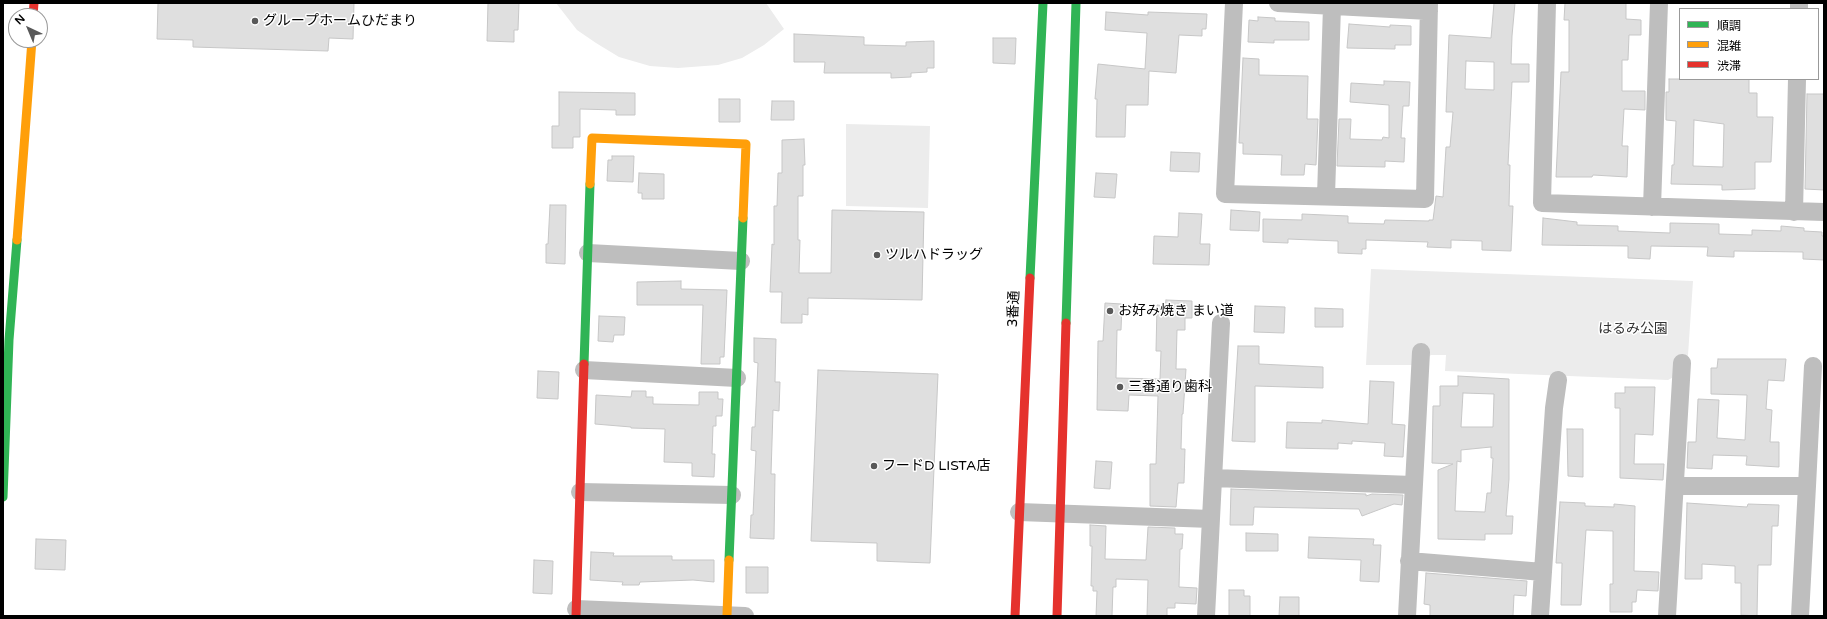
<!DOCTYPE html>
<html>
<head>
<meta charset="utf-8">
<style>
  body { margin:0 }
  #map { position:relative; width:1827px; height:619px; overflow:hidden; background:#fff; font-family:"Varela Round","Noto Sans JP",sans-serif }
  canvas { display:block }
  .frame { position:absolute; inset:0; border:4px solid #000; pointer-events:none }
  .legend { position:absolute; left:1679px; top:8px; width:140px; height:72px; box-sizing:border-box; background:#fff; border:1px solid #999; margin:0; padding:5px 7px; list-style:none; font-size:12px; color:#000 }
  .legend li { display:flex; align-items:center; gap:8px; height:20px }
  .legend b { width:20px; border:1px solid #999 }
  .north { position:absolute; left:8px; top:8px; width:40px; height:40px; box-sizing:border-box; background:#fff; border:1px solid #999; border-radius:50%; rotate:316deg; font-size:11px; font-weight:700; line-height:16px; text-align:center; color:#000 }
  .north::after { content:''; display:block; margin:auto; width:14px; height:18px; background:#595959; clip-path:polygon(50% 0,100% 100%,50% 72%,0 100%) }
</style>
</head>
<body>
<div id="map">
<canvas width="1827" height="619"></canvas>
<div class="frame"></div>
<ul class="legend">
<li><b style="height:5px;background:#30b455"></b>順調</li>
<li><b style="height:5px;background:#ff9f0a"></b>混雑</li>
<li><b style="height:5px;background:#e5322d"></b>渋滞</li>
</ul>
<div class="north">N</div>
</div>
<script>
const g = document.querySelector('canvas').getContext('2d');
g.lineJoin = 'round';
function fillPath(path, color) { g.fillStyle = color; g.fill(path, 'evenodd'); }
const toPath = rows => new Path2D(rows.map(r => 'M' + r).join(''));
function strokePath(path, color, width, dash) { g.strokeStyle = color; g.lineWidth = width; g.lineCap = dash ? 'butt' : 'round'; g.setLineDash(dash || []); g.stroke(path); }
function drawText(font, color, halo, rows, align = 'center') {
  g.font = font + ' "Varela Round","Noto Sans JP",sans-serif'; g.lineWidth = 3; g.setLineDash([]); g.textBaseline = 'middle'; g.strokeStyle = halo; g.fillStyle = color; for (const [text, x, y, turn = 0] of rows) {
    g.save(); g.translate(x, y); g.rotate((+turn || 0) * Math.PI / 180); g.textAlign = isNaN(turn) ? turn : align; if (halo) g.strokeText(text, 0, 0); g.fillText(text, 0, 0); g.restore();
  }
}
const green = toPath([
  [556,3,766,3,784,29,764,45,742,58,718,65,678,68,650,66,619,57,596,43,577,30],
  [846,124,930,126,928,208,846,206],
  [1371,269,1693,281,1687,370,1668,380,1445,371,1446,355,1431,355,1418,365,1366,365]
]);
const building = toPath([
  [158,3,354,3,353,39,329,38,328,51,193,47,193,40,157,39,158,3],
  [488,3,519,3,518,30,514,30,514,42,487,41,488,3],
  [1494,3,1515,3,1512,36,1511,64,1529,64,1529,82,1512,82,1508,165,1510,165,1509,206,1513,206,1511,251,1482,250,1482,241,1451,240,1451,248,1427,247,1428,242,1366,240,1366,249,1362,249,1362,254,1338,253,1338,241,1288,239,1288,243,1263,242,1263,219,1302,220,1302,214,1348,216,1348,223,1384,224,1385,220,1429,221,1429,220,1433,220,1436,196,1443,197,1446,147,1450,147,1453,112,1446,112,1449,35,1491,38,1494,3],
  [1466,61,1494,62,1494,90,1465,89,1466,61],
  [1565,3,1626,3,1626,19,1641,20,1641,35,1629,35,1628,60,1622,60,1622,91,1645,91,1645,110,1624,109,1622,146,1628,146,1627,177,1593,175,1592,177,1556,177,1561,72,1569,72,1569,20,1564,20,1565,3],
  [1106,12,1148,15,1148,12,1207,14,1206,29,1202,29,1202,36,1179,35,1176,73,1149,71,1148,105,1126,105,1125,137,1096,137,1097,99,1095,99,1098,64,1145,69,1147,33,1105,30,1106,12],
  [1258,17,1275,18,1275,21,1309,22,1309,40,1274,40,1274,43,1248,42,1249,20,1258,21,1258,17],
  [1349,24,1390,27,1390,25,1411,26,1411,45,1395,45,1395,49,1347,48,1349,24],
  [794,34,864,37,864,45,906,46,906,42,934,41,934,68,927,68,927,72,911,73,911,77,891,78,891,73,824,73,825,62,794,62,794,34],
  [993,38,1016,38,1015,64,993,63,993,38],
  [1243,58,1259,59,1259,75,1308,76,1307,119,1318,119,1316,165,1305,164,1304,175,1281,175,1282,155,1243,154,1243,143,1239,143,1243,58],
  [1669,79,1749,79,1749,93,1757,93,1757,117,1773,117,1771,162,1755,162,1755,189,1722,190,1722,185,1671,184,1672,165,1674,165,1676,121,1666,120,1666,92,1669,92,1669,79],
  [1694,120,1724,124,1723,167,1693,166,1694,120],
  [1384,81,1410,82,1409,106,1403,106,1401,138,1405,138,1404,162,1385,161,1385,167,1337,166,1339,119,1351,119,1350,139,1382,140,1383,137,1389,138,1389,105,1350,102,1351,83,1384,85,1384,81],
  [559,92,635,93,635,115,616,115,616,110,580,109,580,137,573,137,573,148,552,148,552,126,559,126,559,92],
  [1807,94,1824,94,1824,190,1805,189,1807,94],
  [719,99,740,99,740,122,719,122,719,99],
  [772,101,794,101,794,120,771,120,772,101],
  [804,139,805,165,803,165,803,196,798,196,798,240,800,240,799,273,831,273,832,210,924,212,922,300,808,298,808,315,802,314,802,323,781,323,782,292,770,292,772,244,774,245,774,206,777,206,778,173,782,173,782,140,804,139],
  [1171,152,1200,153,1199,172,1170,171,1171,152],
  [612,156,634,156,633,182,607,181,608,160,612,160,612,156],
  [639,173,664,174,664,199,642,199,642,193,638,193,639,173],
  [1096,173,1117,174,1115,198,1094,197,1096,173],
  [550,205,566,205,565,264,546,263,546,244,548,244,550,205],
  [1231,210,1260,212,1259,231,1230,230,1231,210],
  [1179,213,1202,214,1200,244,1210,244,1209,265,1153,264,1154,236,1178,237,1179,213],
  [1543,218,1577,222,1577,225,1618,226,1618,231,1670,233,1670,223,1719,224,1719,234,1752,235,1752,230,1781,231,1781,226,1804,228,1804,231,1822,232,1822,236,1824,236,1824,260,1803,259,1803,252,1734,251,1734,257,1707,256,1708,247,1651,246,1650,259,1628,258,1628,246,1542,245,1543,218],
  [681,281,681,289,727,290,724,357,720,357,720,364,701,364,703,305,637,305,637,282,681,281],
  [1166,300,1192,301,1192,318,1185,318,1185,330,1177,330,1176,369,1186,369,1183,414,1182,414,1181,449,1185,449,1184,483,1178,483,1176,507,1150,506,1150,464,1156,464,1158,396,1129,395,1128,411,1097,410,1098,341,1103,341,1105,303,1122,304,1121,330,1117,330,1116,378,1160,379,1161,351,1156,351,1157,305,1165,306,1166,300],
  [1255,306,1285,307,1284,333,1254,332,1255,306],
  [1315,308,1343,309,1343,327,1315,327,1315,308],
  [599,316,625,317,624,335,614,335,613,342,598,341,599,316],
  [754,338,776,339,775,382,780,382,779,411,773,410,771,474,775,474,774,539,750,538,751,515,753,515,756,451,751,450,752,427,755,427,758,363,754,362,754,338],
  [1238,346,1259,346,1259,364,1323,367,1323,388,1255,386,1255,442,1232,441,1238,346],
  [1718,359,1786,359,1784,381,1768,380,1766,409,1772,410,1770,442,1779,442,1779,467,1746,465,1747,456,1713,455,1712,469,1687,468,1688,442,1696,442,1698,399,1719,400,1717,438,1745,440,1747,395,1711,394,1711,368,1717,368,1718,359],
  [818,370,938,374,930,563,877,561,877,543,811,541,818,370],
  [538,371,559,372,558,399,537,398,538,371],
  [1458,376,1509,379,1509,479,1506,516,1513,516,1512,534,1485,534,1485,540,1438,539,1438,470,1453,464,1432,463,1433,406,1440,406,1440,386,1458,386,1458,376],
  [1463,393,1494,394,1493,427,1461,427,1463,393],
  [1491,447,1491,458,1493,458,1491,493,1487,493,1485,512,1455,511,1457,461,1461,462,1461,450,1491,447],
  [1370,381,1394,382,1392,424,1405,425,1403,457,1384,456,1385,443,1352,441,1352,444,1338,443,1338,449,1286,448,1287,422,1322,423,1322,420,1368,424,1370,381],
  [1625,387,1655,387,1653,435,1635,434,1634,464,1664,464,1663,480,1620,478,1620,408,1615,408,1615,393,1625,393,1625,387],
  [632,391,646,391,646,397,653,397,653,404,699,405,699,392,718,392,718,399,723,399,722,416,716,416,716,426,713,426,712,454,715,454,714,477,692,476,692,463,664,462,665,429,631,428,631,427,595,424,596,395,631,397,632,391],
  [1567,429,1583,429,1583,477,1568,476,1567,429],
  [1096,461,1112,462,1110,489,1094,488,1096,461],
  [1231,489,1366,494,1366,496,1372,494,1403,495,1402,505,1394,504,1362,516,1359,509,1254,507,1253,525,1230,525,1231,489],
  [1560,502,1585,503,1585,506,1614,507,1614,504,1635,506,1634,571,1659,572,1658,591,1637,590,1636,602,1632,602,1632,612,1610,612,1610,584,1613,584,1613,531,1586,530,1581,605,1561,605,1562,563,1556,563,1560,502],
  [1687,503,1747,507,1748,504,1779,505,1778,526,1772,526,1771,565,1758,565,1757,616,1741,615,1741,583,1735,583,1735,566,1702,564,1702,579,1685,579,1687,503],
  [1090,525,1106,526,1105,559,1146,560,1148,527,1175,528,1175,534,1183,534,1182,549,1180,549,1179,587,1197,588,1196,604,1175,603,1175,608,1167,608,1167,616,1147,616,1148,580,1116,579,1116,587,1113,587,1112,616,1096,616,1097,591,1093,591,1093,586,1091,586,1092,546,1090,546,1090,525],
  [1246,533,1278,534,1278,551,1246,551,1246,533],
  [1309,537,1374,539,1373,545,1381,545,1379,582,1360,581,1361,560,1308,558,1309,537],
  [36,539,66,540,65,570,35,569,36,539],
  [591,552,614,553,613,556,672,556,672,560,714,560,714,582,693,580,640,582,639,585,622,585,623,582,590,580,591,552],
  [534,560,553,561,552,594,533,593,534,560],
  [746,567,768,567,768,593,746,593,746,567],
  [1426,573,1527,581,1526,596,1514,595,1513,616,1430,616,1430,605,1424,604,1426,573],
  [1229,590,1244,590,1244,596,1250,596,1250,616,1229,616,1229,590],
  [1280,597,1299,597,1299,616,1279,616,1280,597]
]);
const street = toPath([
  [1234,3,1225,194,1425,199,1429,3],
  [1278,3,1429,11],
  [1547,3,1542,203,1824,212],
  [1799,9,1799,3],
  [1326,196,1332,6],
  [1652,207,1659,3],
  [1794,212,1797,79],
  [588,253,741,261],
  [584,370,737,378],
  [1213,478,1413,485],
  [1676,486,1807,486,1800,616],
  [1807,486,1813,366],
  [580,492,732,495],
  [1019,512,1211,519],
  [1409,561,1543,572],
  [576,609,745,616],
  [1206,616,1221,323],
  [1407,616,1421,352],
  [1540,616,1554,408,1558,380],
  [1667,616,1682,363]
]);
const fast = toPath([
  [1030,278,1043,3],
  [1066,323,1076,3],
  [584,364,590,184],
  [3,497,9,340,17,240],
  [729,560,743,218]
]);
const slow = toPath([
  [590,184,592,138,746,144,743,218],
  [17,240,32,40],
  [727,615,729,560]
]);
const jam = toPath([
  [33,16,34,3],
  [576,616,584,364],
  [1015,616,1030,278],
  [1057,616,1066,323]
]);
const markers = [
  [255,21,4,"#595959"],
  [877,255,4,"#595959"],
  [1110,311,4,"#595959"],
  [1120,387,4,"#595959"],
  [874,466,4,"#595959"]
];
const poiNames = [
  ["グループホームひだまり",263,21],
  ["ツルハドラッグ",885,255],
  ["お好み焼き まい道",1118,311],
  ["三番通り歯科",1128,387],
  ["フードD LISTA店",882,466]
];
const streetNames = [
  ["3番通",1014,309,-87]
];
const parkNames = [
  ["はるみ公園",1633,329]
];
fillPath(green, '#ececec');
fillPath(building, '#dfdfdf');
strokePath(building, '#c7c7c7', 1);
strokePath(street, '#bebebe', 18);
strokePath(fast, '#30b455', 9);
strokePath(slow, '#ff9f0a', 9);
strokePath(jam, '#e5322d', 9);
for (const [x, y, r, color] of markers) { const dot = new Path2D(); dot.arc(x, y, r, 0, 2 * Math.PI); g.fillStyle = color; g.fill(dot); strokePath(dot, '#fff', 1.5); }
drawText('14px', '#000', '#fff', poiNames, 'left');
drawText('14px', '#000', '#fff', streetNames);
drawText('14px', '#333', '#fff', parkNames);
</script>
</body>
</html>
